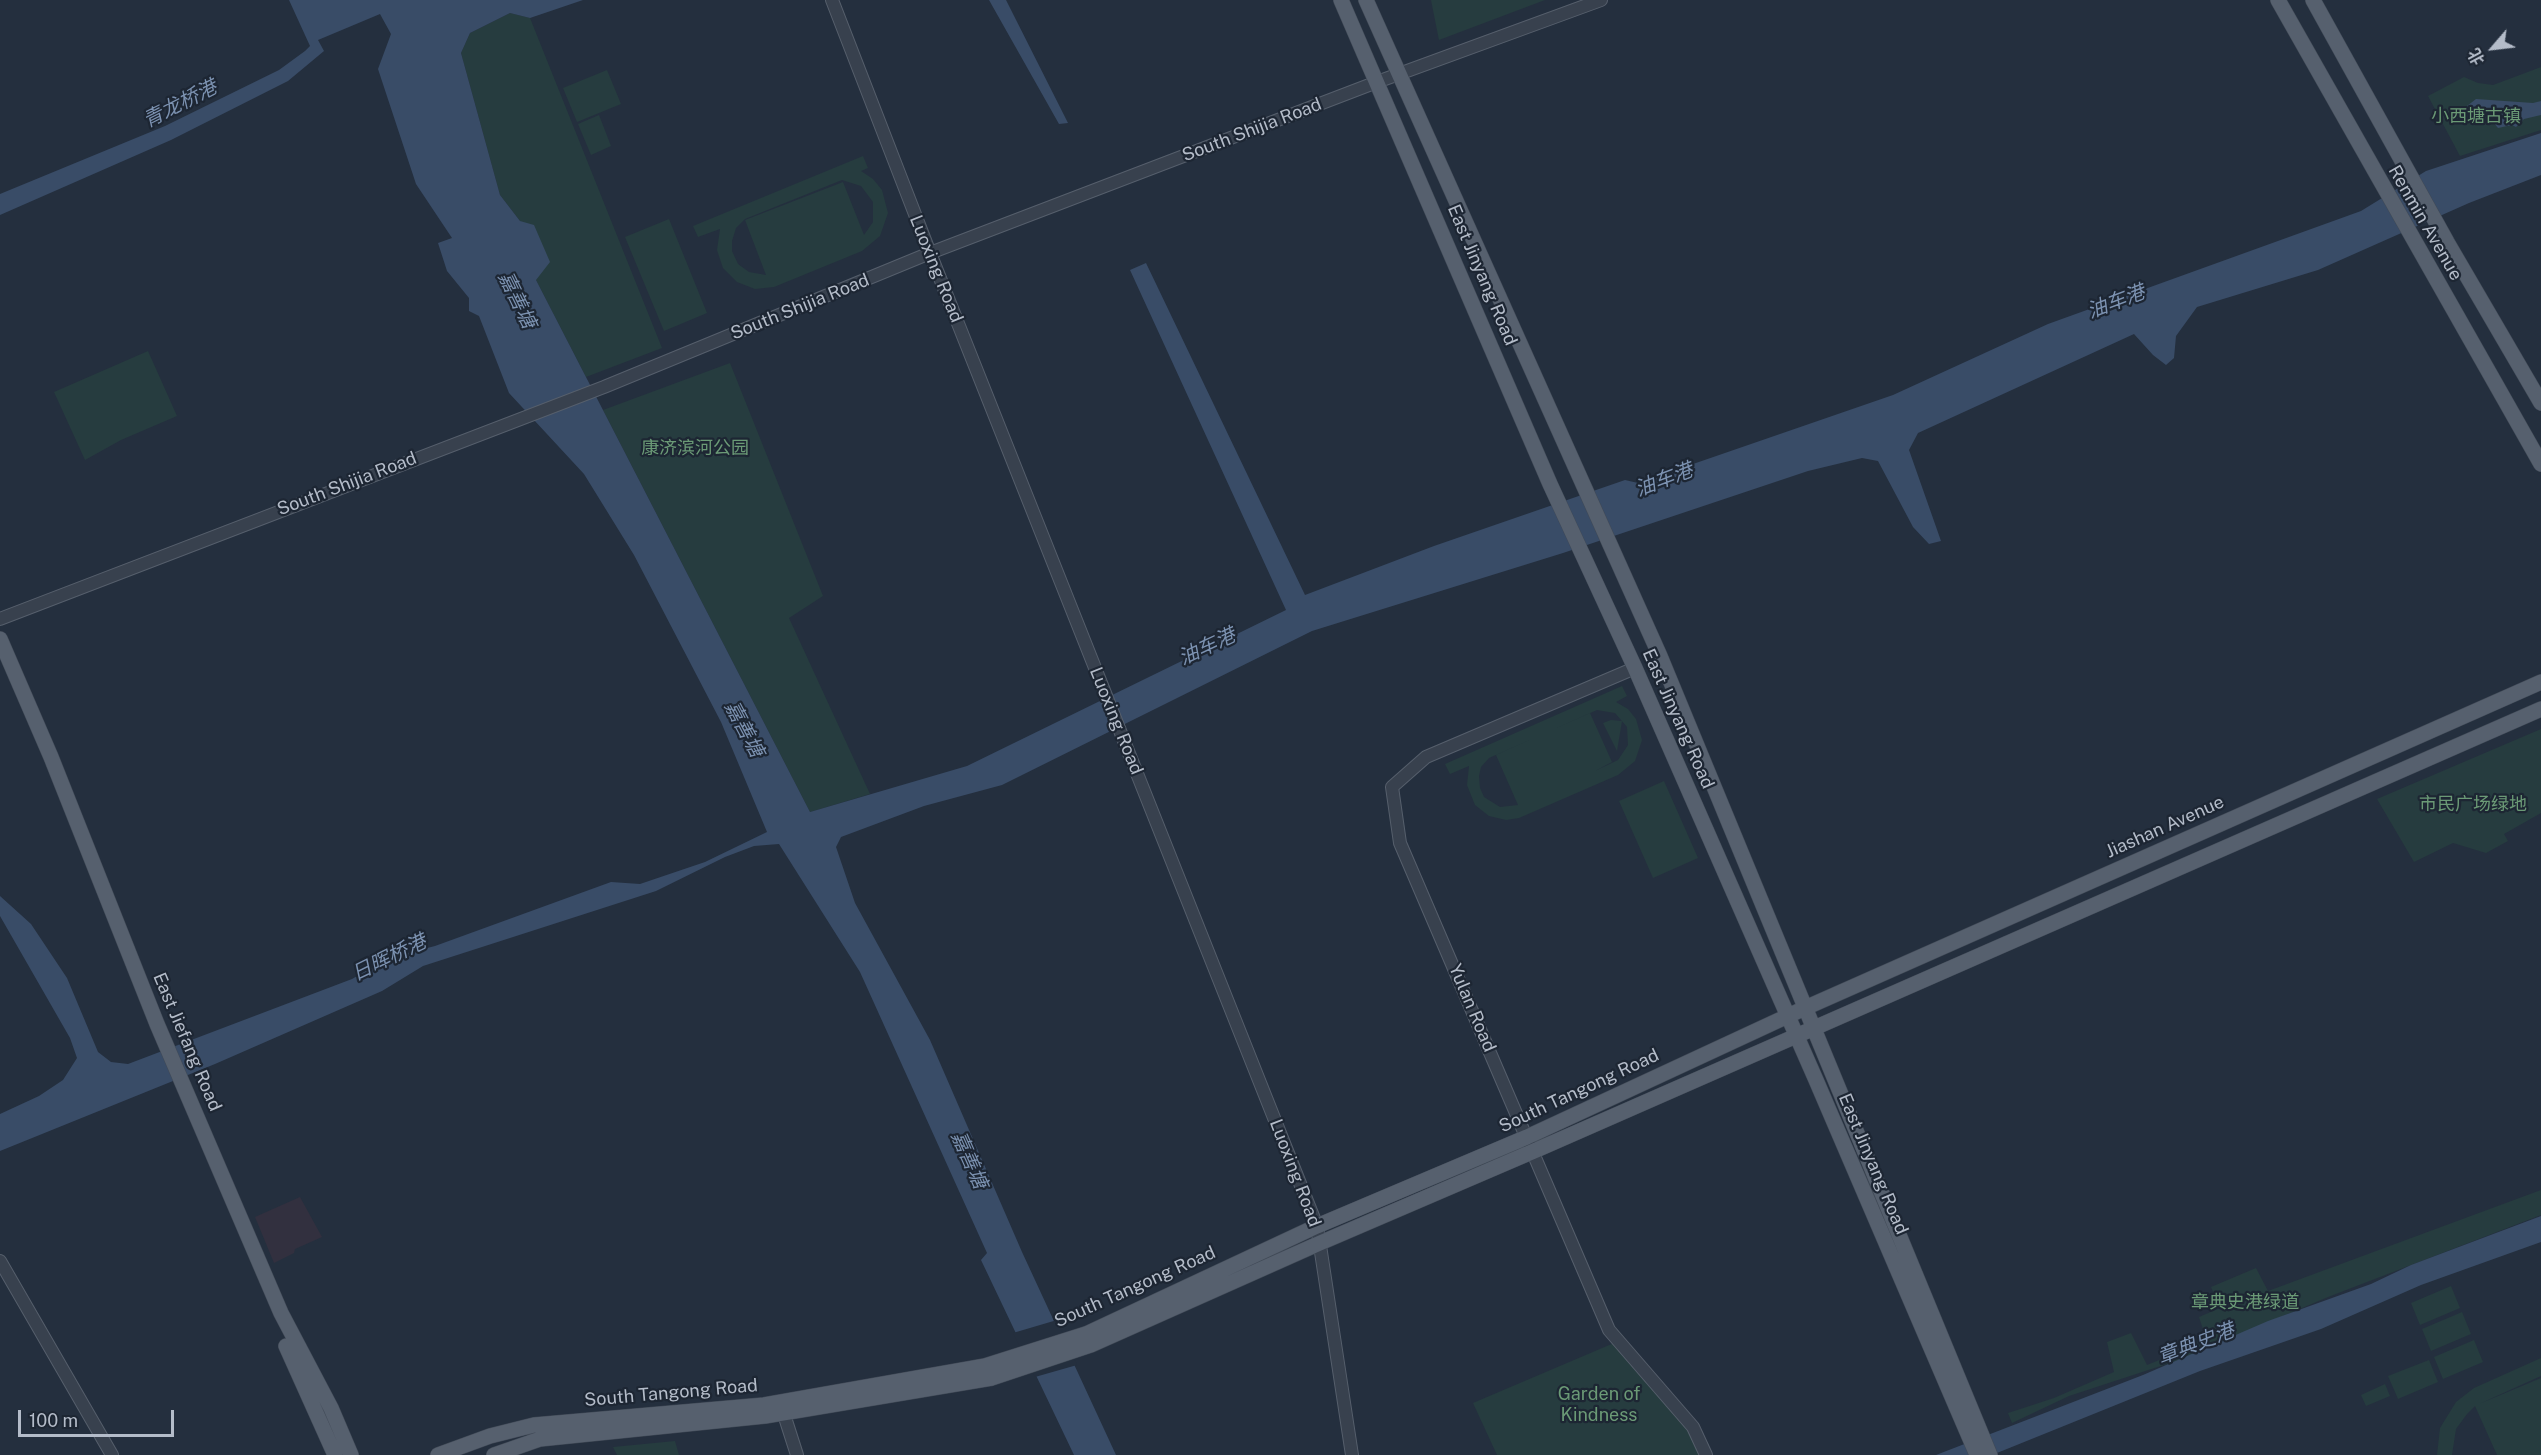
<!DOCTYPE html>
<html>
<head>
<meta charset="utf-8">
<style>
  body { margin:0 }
  #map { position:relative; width:2541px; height:1455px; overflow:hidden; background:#242f3e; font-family:"Public Sans","Noto Sans SC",sans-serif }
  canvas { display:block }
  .north { position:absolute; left:2463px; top:18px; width:60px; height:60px; -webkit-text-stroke:4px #1d2633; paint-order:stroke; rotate:242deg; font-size:16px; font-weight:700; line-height:24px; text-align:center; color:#b4bcc9 }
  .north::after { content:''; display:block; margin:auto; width:21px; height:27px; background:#b4bcc9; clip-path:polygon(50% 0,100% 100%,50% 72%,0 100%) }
  .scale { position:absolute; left:18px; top:1410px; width:156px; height:27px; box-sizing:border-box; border:3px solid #b4bcc9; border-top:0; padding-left:8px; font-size:18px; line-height:21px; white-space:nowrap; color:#b4bcc9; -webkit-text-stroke:4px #1d2633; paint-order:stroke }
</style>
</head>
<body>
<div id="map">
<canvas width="2541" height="1455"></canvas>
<div class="north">北</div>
<div class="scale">100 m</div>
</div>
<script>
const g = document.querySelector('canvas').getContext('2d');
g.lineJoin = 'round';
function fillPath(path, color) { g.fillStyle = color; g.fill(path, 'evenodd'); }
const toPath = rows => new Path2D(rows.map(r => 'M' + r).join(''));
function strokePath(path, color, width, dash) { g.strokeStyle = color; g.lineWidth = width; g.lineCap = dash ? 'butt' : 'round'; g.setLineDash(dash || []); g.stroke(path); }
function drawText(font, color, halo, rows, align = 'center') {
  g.font = font + ' "Public Sans","Noto Sans SC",sans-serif'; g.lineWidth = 4.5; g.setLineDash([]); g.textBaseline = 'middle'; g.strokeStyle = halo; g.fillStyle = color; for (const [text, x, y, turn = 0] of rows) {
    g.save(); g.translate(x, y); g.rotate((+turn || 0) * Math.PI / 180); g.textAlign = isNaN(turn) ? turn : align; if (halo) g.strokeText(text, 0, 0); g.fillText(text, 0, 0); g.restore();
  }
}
const medical = toPath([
  [300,1197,322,1237,295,1249,294,1253,274,1263,255,1217]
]);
const green = toPath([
  [1431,0,1545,0,1439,40],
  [510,13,530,18,662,348,586,377,536,280,520,221,500,195,461,53,470,33],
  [2541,67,2541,130,2460,156,2428,96,2464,77,2478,83,2493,85],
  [607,70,621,104,577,122,563,88],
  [599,115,611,146,591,155,578,124],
  [863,156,868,168,861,171,873,179,882,190,888,213,880,236,862,251,774,287,755,289,737,282,723,268,717,250,720,229,698,237,693,226],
  [842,180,861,186,873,202,873,222,864,235,843,182,745,220,766,275,749,272,738,264,732,251,732,241,736,228,745,219],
  [669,219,707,313,664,331,625,237],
  [148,351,177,416,121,440,85,460,54,392],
  [730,363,823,596,789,618,870,794,810,812,603,410],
  [1622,686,1627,696,1616,702,1628,709,1636,719,1642,740,1635,761,1618,775,1519,818,1506,820,1489,816,1475,805,1467,785,1469,766,1450,774,1445,764],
  [1597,710,1615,713,1627,727,1628,745,1618,760,1595,771,1612,762,1590,713,1496,755,1518,805,1500,807,1484,797,1480,788,1479,776,1481,767,1489,758],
  [1611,720,1622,721,1617,751,1603,723],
  [2541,729,2541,813,2504,834,2508,841,2486,853,2453,843,2414,862,2377,799],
  [1664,781,1698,858,1653,878,1619,801],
  [2541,1190,2541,1215,2328,1297,2182,1359,2069,1396,2012,1423,2008,1413,2054,1398,2114,1372,2107,1342,2131,1333,2147,1365,2174,1354,2205,1335,2199,1317,2220,1308,2211,1287,2256,1268,2268,1291],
  [2451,1286,2460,1308,2420,1325,2411,1303],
  [2462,1312,2471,1334,2431,1351,2422,1329],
  [2474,1340,2483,1362,2443,1379,2434,1357],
  [1614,1343,1690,1429,1701,1455,1497,1455,1473,1403],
  [2541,1358,2541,1376,2479,1404,2541,1378,2541,1455,2497,1455,2475,1406,2467,1414,2456,1429,2452,1455,2437,1455,2440,1428,2456,1402,2474,1388],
  [2429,1360,2438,1382,2398,1399,2388,1376],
  [2385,1384,2390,1396,2366,1406,2361,1395],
  [675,1441,679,1455,617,1455,613,1447]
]);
const water = toPath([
  [289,0,583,0,530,18,510,13,470,33,461,53,500,195,520,221,534,225,550,262,536,280,810,812,967,766,1286,610,1130,270,1146,263,1305,595,1434,546,1625,480,1638,483,1893,395,2048,324,2361,211,2426,171,2541,133,2541,175,2469,203,2318,270,2197,307,2176,336,2174,358,2166,365,2153,355,2134,334,1918,433,1909,450,1941,541,1929,544,1913,527,1878,461,1862,458,1808,471,1563,553,1312,631,1002,785,924,806,841,837,836,847,855,903,930,1040,1022,1252,1116,1455,1074,1455,981,1260,987,1253,860,972,779,844,754,846,725,857,656,891,423,966,382,991,215,1064,0,1151,0,1114,39,1096,63,1080,77,1058,70,1038,0,916,0,896,31,924,67,978,98,1052,111,1062,128,1064,352,979,389,958,435,946,611,882,640,884,705,862,767,832,721,722,634,555,584,474,509,393,479,316,469,311,469,298,447,271,438,243,452,238,416,184,378,69,391,34,380,14,318,40,324,51,288,81,171,140,0,215,0,194,165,126,279,70,305,51,310,46],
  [989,0,1006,0,1068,123,1059,124],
  [2476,99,2533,103,2541,101,2541,115,2524,119,2516,127,2512,125,2498,128,2490,118,2469,116,2467,106],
  [2541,1216,2541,1242,2421,1285,2321,1329,2200,1371,1992,1455,1936,1455,2143,1375,2268,1321,2371,1284,2411,1265]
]);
const pier = toPath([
  [1057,1320,1077,1365,1035,1377,1013,1333]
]);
const minor = toPath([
  [832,0,930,253,1317,1226,1352,1455],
  [0,619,604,387,930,253,1377,82,1601,0],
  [1635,668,1426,757,1392,787,1400,843,1609,1330,1693,1427,1706,1455],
  [0,1261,112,1455],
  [781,1405,797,1455]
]);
const major = toPath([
  [1341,0,1550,484,1635,668,1816,1080,1977,1455],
  [1366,0,1660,656,1990,1455],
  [2278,0,2541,464],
  [2313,0,2447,242,2541,403],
  [0,639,51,757,157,1024,281,1313,331,1408,351,1455],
  [286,1346,335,1455],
  [438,1455,490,1436,534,1425,764,1405,985,1366,1086,1334,1317,1226,1527,1137,1805,1008,2541,682],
  [494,1455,540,1439,765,1416,992,1378,1091,1345,1320,1243,1534,1151,2541,709]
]);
const parkNames = [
  ["小西塘古镇",2476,116],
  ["康济滨河公园",695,448],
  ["市民广场绿地",2473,804],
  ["章典史港绿道",2245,1302],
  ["Garden of",1599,1394],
  ["Kindness",1599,1415]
];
const streetNames = [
  ["South Shijia Road",1252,130,-21],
  ["Renmin Avenue",2425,223,60],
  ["Luoxing Road",936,269,68],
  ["East Jinyang Road",1482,275,67],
  ["South Shijia Road",800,307,-22],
  ["South Shijia Road",347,484,-21],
  ["East Jinyang Road",1678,719,66],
  ["Luoxing Road",1116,721,68],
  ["Jiashan Avenue",2165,827,-24],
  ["Yulan Road",1472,1008,67],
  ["East Jiefang Road",187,1042,67],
  ["South Tangong Road",1579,1091,-25],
  ["East Jinyang Road",1873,1164,67],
  ["Luoxing Road",1295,1173,69],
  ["South Tangong Road",1135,1287,-24],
  ["South Tangong Road",671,1393,-5]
];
const waterNames = [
  ["青龙桥港",180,104,-27],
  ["嘉善塘",517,300,64],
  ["油车港",2116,302,-21],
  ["油车港",1664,480,-21],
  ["油车港",1207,647,-25],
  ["嘉善塘",744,729,62],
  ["日晖桥港",389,958,-26],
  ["嘉善塘",969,1160,66],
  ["章典史港",2196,1344,-21]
];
fillPath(medical, '#32303f');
fillPath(green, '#263c3f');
fillPath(water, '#394c67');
fillPath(pier, '#242f3e');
strokePath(minor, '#565f6c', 14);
strokePath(major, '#414a57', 16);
strokePath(minor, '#38414e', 12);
strokePath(major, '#56606e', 15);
drawText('18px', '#6b9a76', '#1d2633', parkNames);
drawText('18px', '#b4bcc9', '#1d2633', streetNames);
drawText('italic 20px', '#7c92b1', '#1d2633', waterNames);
</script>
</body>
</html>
